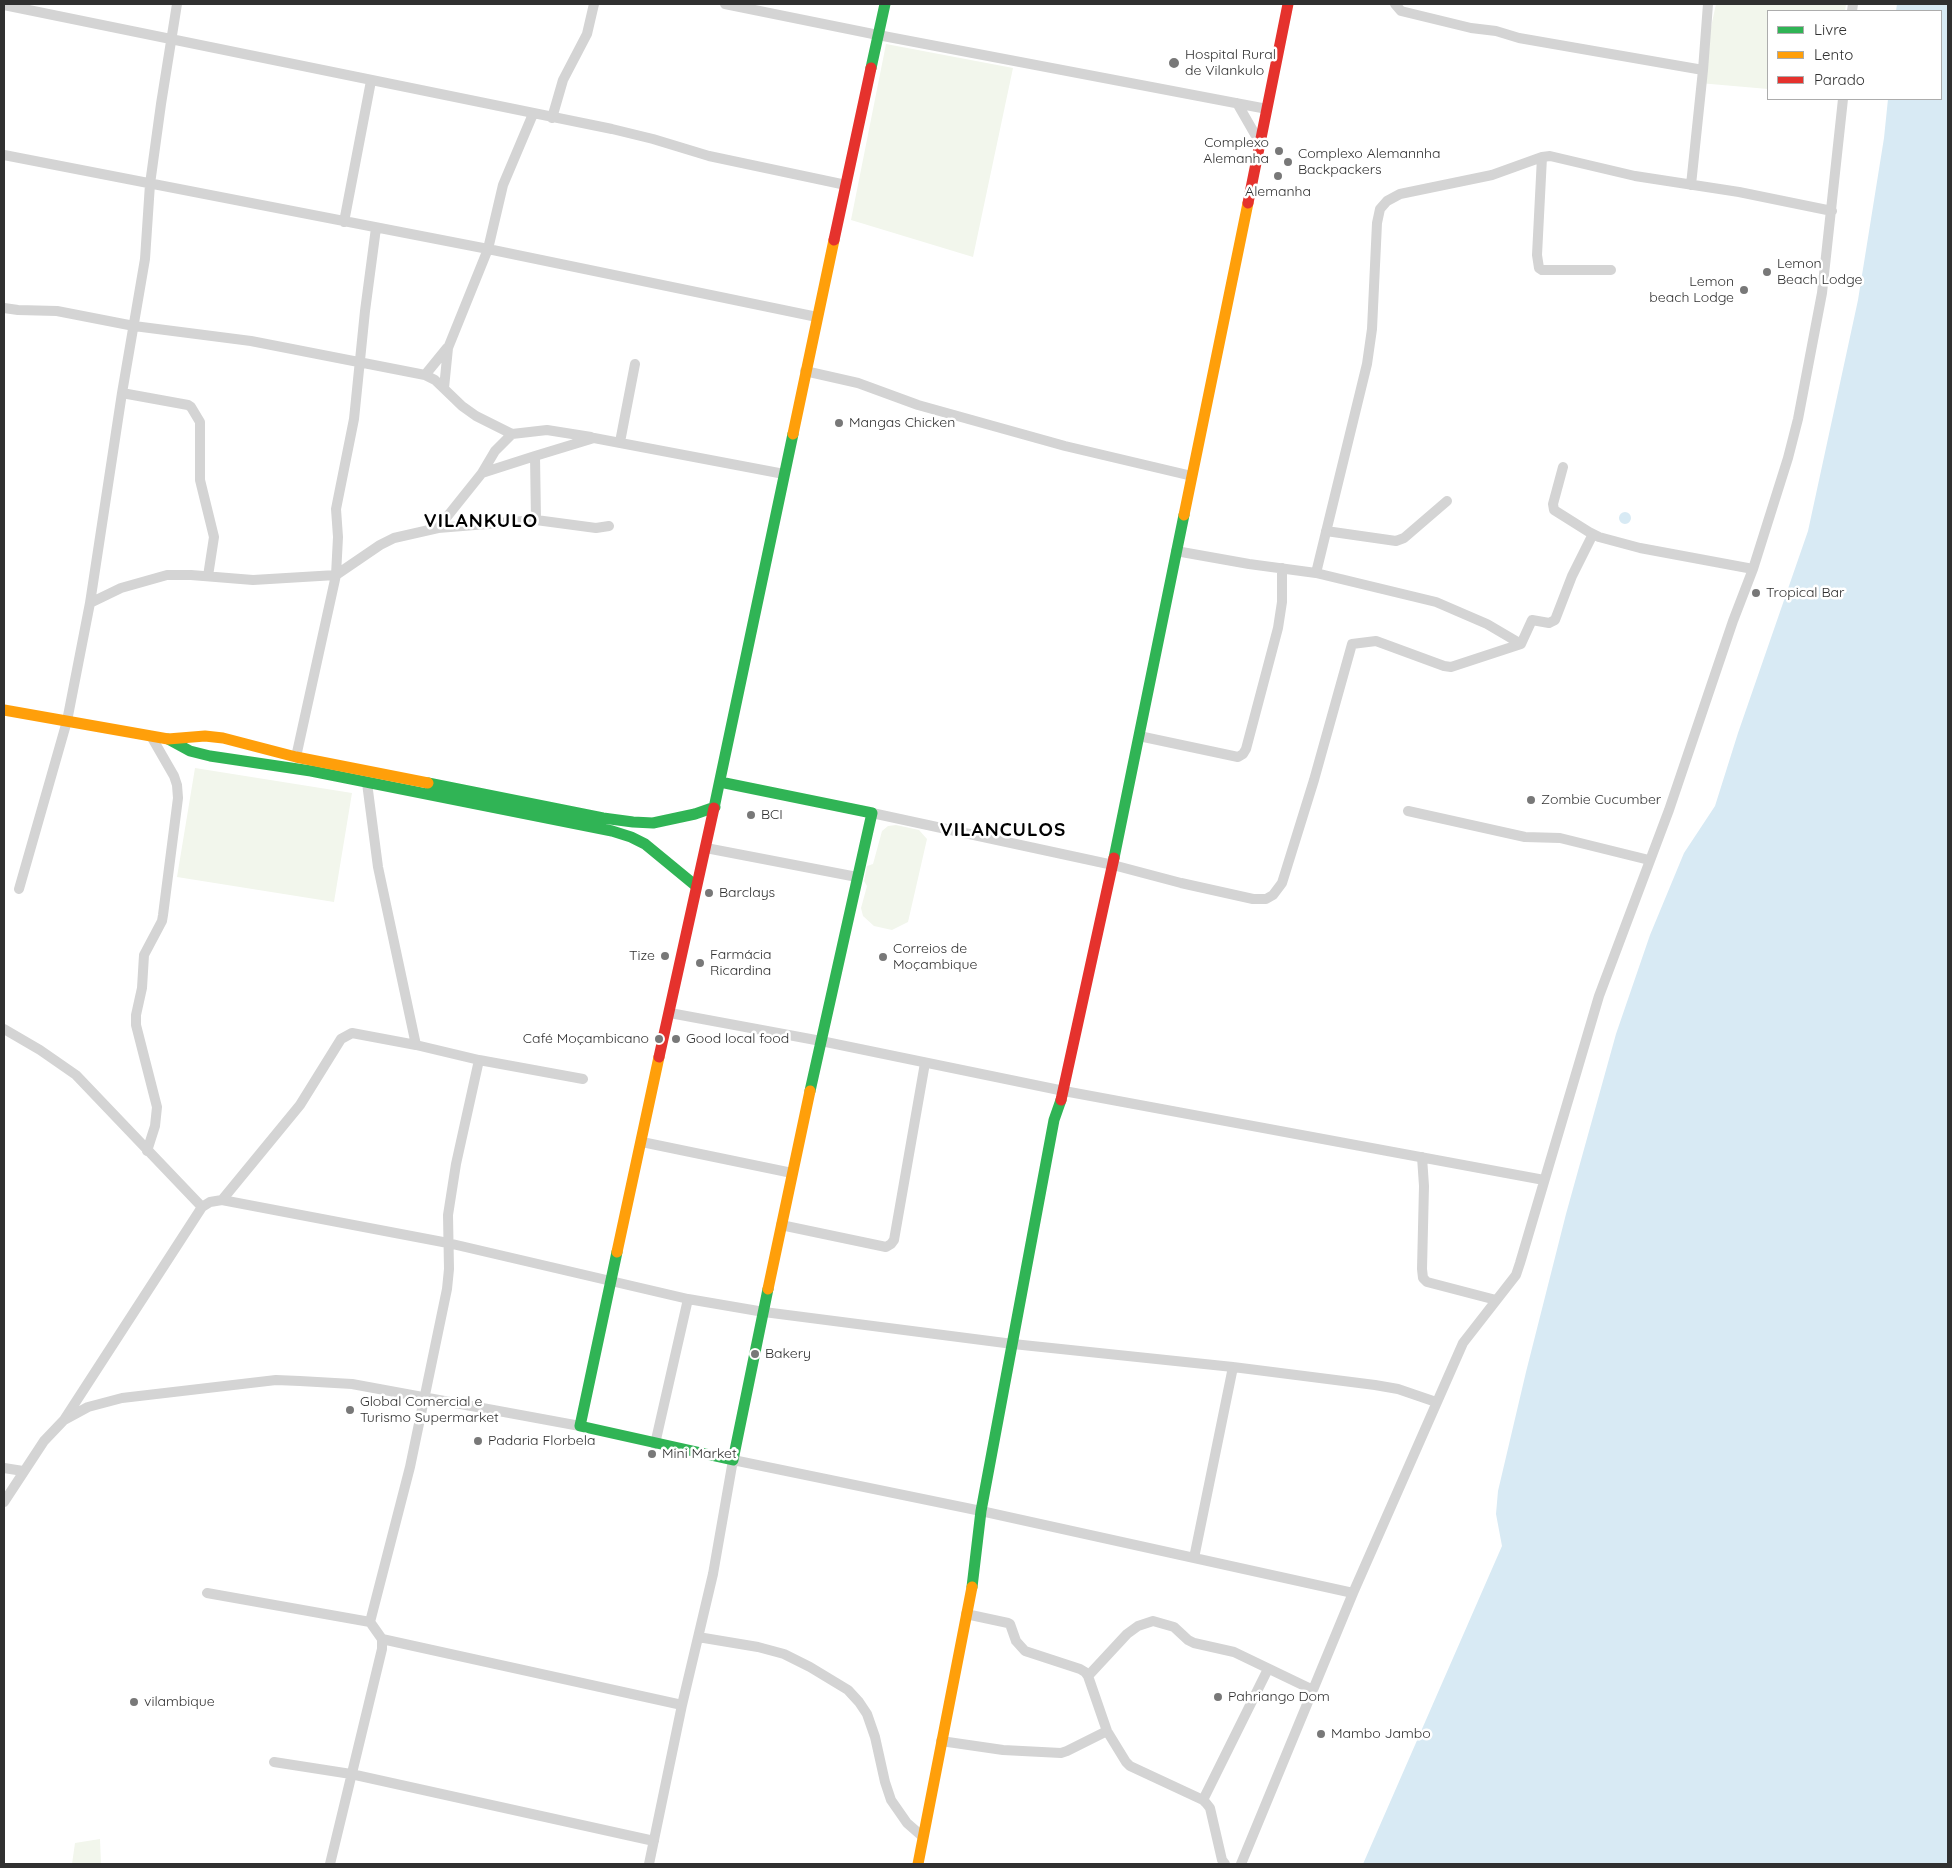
<!DOCTYPE html>
<html>
<head>
<meta charset="utf-8">
<style>
  body { margin:0 }
  #map { position:relative; width:1952px; height:1868px; overflow:hidden; background:#fff; font-family:Quicksand,sans-serif }
  canvas { display:block }
  .frame { position:absolute; inset:0; border:5px solid #303030; pointer-events:none }
  .legend { position:absolute; left:1767px; top:10px; width:175px; height:90px; box-sizing:border-box; background:#fff; border:1px solid #acacac; margin:0; padding:6px 9px; list-style:none; font-size:15px; color:#303030 }
  .legend li { display:flex; align-items:center; gap:10px; height:25px }
  .legend b { width:25px; border:1px solid #acacac }
</style>
</head>
<body>
<div id="map">
<canvas width="1952" height="1868"></canvas>
<div class="frame"></div>
<ul class="legend">
<li><b style="height:6px;background:#30b455"></b>Livre</li>
<li><b style="height:6px;background:#ff9f0a"></b>Lento</li>
<li><b style="height:6px;background:#e5322d"></b>Parado</li>
</ul>
</div>
<script>
const g = document.querySelector('canvas').getContext('2d');
g.lineJoin = 'round';
function fillPath(path, color) { g.fillStyle = color; g.fill(path, 'evenodd'); }
const toPath = rows => new Path2D(rows.map(r => 'M' + r).join(''));
function strokePath(path, color, width, dash) { g.strokeStyle = color; g.lineWidth = width; g.lineCap = dash ? 'butt' : 'round'; g.setLineDash(dash || []); g.stroke(path); }
function drawText(font, color, halo, rows, align = 'center') {
  g.font = font + ' Quicksand,sans-serif'; g.lineWidth = 5; g.setLineDash([]); g.textBaseline = 'middle'; g.strokeStyle = halo; g.fillStyle = color; for (const [text, x, y, turn = 0] of rows) {
    g.save(); g.translate(x, y); g.rotate((+turn || 0) * Math.PI / 180); g.textAlign = isNaN(turn) ? turn : align; if (halo) g.strokeText(text, 0, 0); g.fillText(text, 0, 0); g.restore();
  }
}
const green = toPath([
  [1716,4,1846,4,1845,11,1768,11,1768,89,1699,83],
  [886,44,1013,68,973,257,851,220],
  [195,768,352,793,334,902,177,877],
  [896,825,919,830,927,839,908,922,892,930,874,926,863,916,861,908,867,886,864,881,867,866,873,864,882,831,888,826],
  [100,1839,101,1864,72,1864,75,1843]
]);
const water = toPath([
  [1897,4,1948,4,1948,1864,1363,1864,1502,1546,1496,1514,1498,1491,1526,1372,1566,1214,1616,1034,1650,935,1684,853,1715,806,1738,733,1808,531,1858,300,1884,138,1888,99,1941,99,1941,11,1896,11],
  '1619 518a6 6 0 1 1 12 0a6 6 0 1 1-12 0Z'
]);
const street = toPath([
  [725,4,878,35,1267,109],
  [1395,4,1401,11,1471,28,1496,31,1519,38,1703,70,1691,185],
  [4,5,612,129,653,139,709,156,846,185],
  [1852,11,1853,4],
  [1703,70,1708,4],
  [1237,103,1260,143],
  [552,118,563,80,587,34,594,4],
  [4,155,488,249,817,317],
  [1542,157,1537,255,1539,268,1542,270,1611,270],
  [344,222,371,81],
  [376,228,365,311,354,419,336,509,338,537,336,575,380,545,394,538,438,528,536,520,535,456,594,438,784,474],
  [4,308,18,310,57,311,134,326,251,341,425,375,435,380,462,406,476,416,512,434,547,430,591,437],
  [805,371,858,383,918,405,1065,446,1192,476],
  [425,375,447,348],
  [444,388,448,348,488,249,503,185,533,114],
  [122,393,188,405,191,407,200,422,200,480,214,537,208,576],
  [620,442,635,364],
  [1563,467,1553,504,1554,510,1589,532,1599,537,1640,548,1753,569],
  [482,473,495,451,512,434],
  [536,520,596,528,609,526],
  [438,528,482,473,535,456],
  [1326,531,1396,541,1404,538,1447,501],
  [1176,551,1249,564,1316,573,1436,602,1487,624,1521,644],
  [1316,573,1367,364,1372,329,1377,223,1380,209,1387,201,1400,194,1492,175,1542,157,1550,156,1635,176,1739,192,1832,211],
  [90,603,121,588,167,575,191,575,253,580,336,575,296,757],
  [1139,736,1238,757,1243,754,1246,749,1278,628,1282,602,1282,568],
  [367,783,378,867,416,1045,479,1060,583,1079],
  [1408,811,1525,837,1560,838,1649,860],
  [872,813,1113,865,1181,883,1253,899,1266,899,1273,895,1282,883,1314,780,1352,644,1376,641,1444,666,1451,667,1521,644,1532,620,1549,623,1555,620,1572,576,1593,534],
  [706,848,857,877],
  [19,889,67,721,90,603,122,393,145,259,150,184,161,104,177,4],
  [670,1013,821,1041,1064,1091,1544,1180],
  [4,1029,40,1050,76,1075,202,1207],
  [642,1142,792,1173],
  [147,1151,155,1126,157,1107,136,1025,136,1015,142,988,144,955,162,921,163,915,178,798,177,785,174,776,151,736],
  [1422,1157,1424,1186,1422,1269,1423,1278,1427,1282,1496,1300],
  [222,1200,300,1105,341,1039,352,1033,416,1045],
  [781,1225,886,1247,891,1244,894,1240,925,1063],
  [64,1420,202,1207,210,1202,222,1200,448,1243,688,1299,764,1312,1013,1344,1233,1367,1375,1385,1398,1389,1436,1402],
  [655,1444,688,1299],
  [4,1468,23,1471],
  [4,1502,44,1441,64,1420,88,1407,122,1398,276,1380,300,1381,352,1384,580,1426],
  [1194,1558,1233,1367],
  [207,1593,370,1622],
  [966,1614,1008,1623,1010,1624,1016,1641,1025,1651,1080,1669,1085,1672,1088,1676,1107,1731,1126,1762,1130,1766,1203,1800,1206,1803,1210,1808,1222,1860,1225,1864],
  [698,1637,758,1647,784,1654,810,1667,848,1690,859,1702,867,1714,875,1737,885,1782,891,1800,907,1823,923,1837],
  [382,1639,682,1705],
  [1088,1676,1127,1634,1138,1626,1153,1621,1174,1627,1188,1640,1194,1643,1234,1652,1313,1690],
  [941,1741,1003,1750,1061,1753,1067,1751,1107,1731],
  [274,1762,351,1774,654,1841],
  [1203,1800,1268,1669],
  [330,1864,382,1649,382,1639,370,1622,410,1467,447,1289,449,1269,448,1215,456,1164,479,1060],
  [649,1864,682,1705,713,1574,733,1460,981,1511,1353,1593],
  [1241,1864,1353,1593,1463,1343,1516,1275,1520,1263,1599,996,1669,810,1733,621,1753,569,1788,458,1798,419,1822,293,1843,99]
]);
const fast = toPath([
  [871,68,885,4],
  [168,739,190,751,210,756,311,771,612,831,631,837,645,844,696,886],
  [720,782,872,813,810,1091],
  [428,783,603,818,633,822,653,823,695,814,715,807],
  [714,808,793,434],
  [1114,858,1184,515],
  [617,1252,580,1426,733,1460,768,1289],
  [972,1587,981,1511,1054,1120,1061,1100]
]);
const slow = toPath([
  [793,434,834,240],
  [1184,515,1248,203],
  [4,710,168,739,205,736,223,738,296,757,428,783],
  [617,1252,659,1057],
  [768,1289,810,1091],
  [918,1864,972,1587]
]);
const jam = toPath([
  [1248,203,1288,4],
  [834,240,871,68],
  [659,1057,714,808],
  [1061,1100,1114,858]
]);
const markers = [
  [1174,63,6,"#787878"],
  [1279,151,5,"#787878"],
  [1288,162,5,"#787878"],
  [1278,176,5,"#787878"],
  [1767,272,5,"#787878"],
  [1744,290,5,"#787878"],
  [839,423,5,"#787878"],
  [1756,593,5,"#787878"],
  [1531,800,5,"#787878"],
  [751,815,5,"#787878"],
  [709,893,5,"#787878"],
  [665,956,5,"#787878"],
  [883,957,5,"#787878"],
  [700,963,5,"#787878"],
  [659,1039,5,"#787878"],
  [676,1039,5,"#787878"],
  [755,1354,5,"#787878"],
  [350,1410,5,"#787878"],
  [478,1441,5,"#787878"],
  [652,1454,5,"#787878"],
  [1218,1697,5,"#787878"],
  [134,1702,5,"#787878"],
  [1321,1734,5,"#787878"]
];
const poiNames = [
  ["Hospital Rural",1185,55],
  ["de Vilankulo",1185,71],
  ["Complexo",1269,143,"right"],
  ["Alemanha",1269,159,"right"],
  ["Complexo Alemannha",1298,154],
  ["Backpackers",1298,170],
  ["Alemanha",1278,192,"center"],
  ["Lemon",1777,264],
  ["Beach Lodge",1777,280],
  ["Lemon",1734,282,"right"],
  ["beach Lodge",1734,298,"right"],
  ["Mangas Chicken",849,423],
  ["Tropical Bar",1766,593],
  ["Zombie Cucumber",1541,800],
  ["BCI",761,815],
  ["Barclays",719,893],
  ["Correios de",893,949],
  ["Moçambique",893,965],
  ["Farmácia",710,955],
  ["Ricardina",710,971],
  ["Tize",655,956,"right"],
  ["Café Moçambicano",649,1039,"right"],
  ["Good local food",686,1039],
  ["Bakery",765,1354],
  ["Global Comercial e",360,1402],
  ["Turismo Supermarket",360,1418],
  ["Padaria Florbela",488,1441],
  ["Mini Market",662,1454],
  ["Pahriango Dom",1228,1697],
  ["vilambique",144,1702],
  ["Mambo Jambo",1331,1734]
];
const districtNames = [
  ["VILANKULO",481,521],
  ["VILANCULOS",1003,830]
];
fillPath(green, '#f2f6ec');
fillPath(water, '#d8eaf4');
strokePath(street, '#d4d4d4', 10);
strokePath(fast, '#30b455', 11);
strokePath(slow, '#ff9f0a', 11);
strokePath(jam, '#e5322d', 11);
for (const [x, y, r, color] of markers) { const dot = new Path2D(); dot.arc(x, y, r, 0, 2 * Math.PI); g.fillStyle = color; g.fill(dot); strokePath(dot, '#fff', 2); }
drawText('14px', '#303030', '#fff', poiNames, 'left');
g.letterSpacing = '1px';
drawText('bold 19px', '#000', '#fff', districtNames);
g.letterSpacing = '0px';
</script>
</body>
</html>
